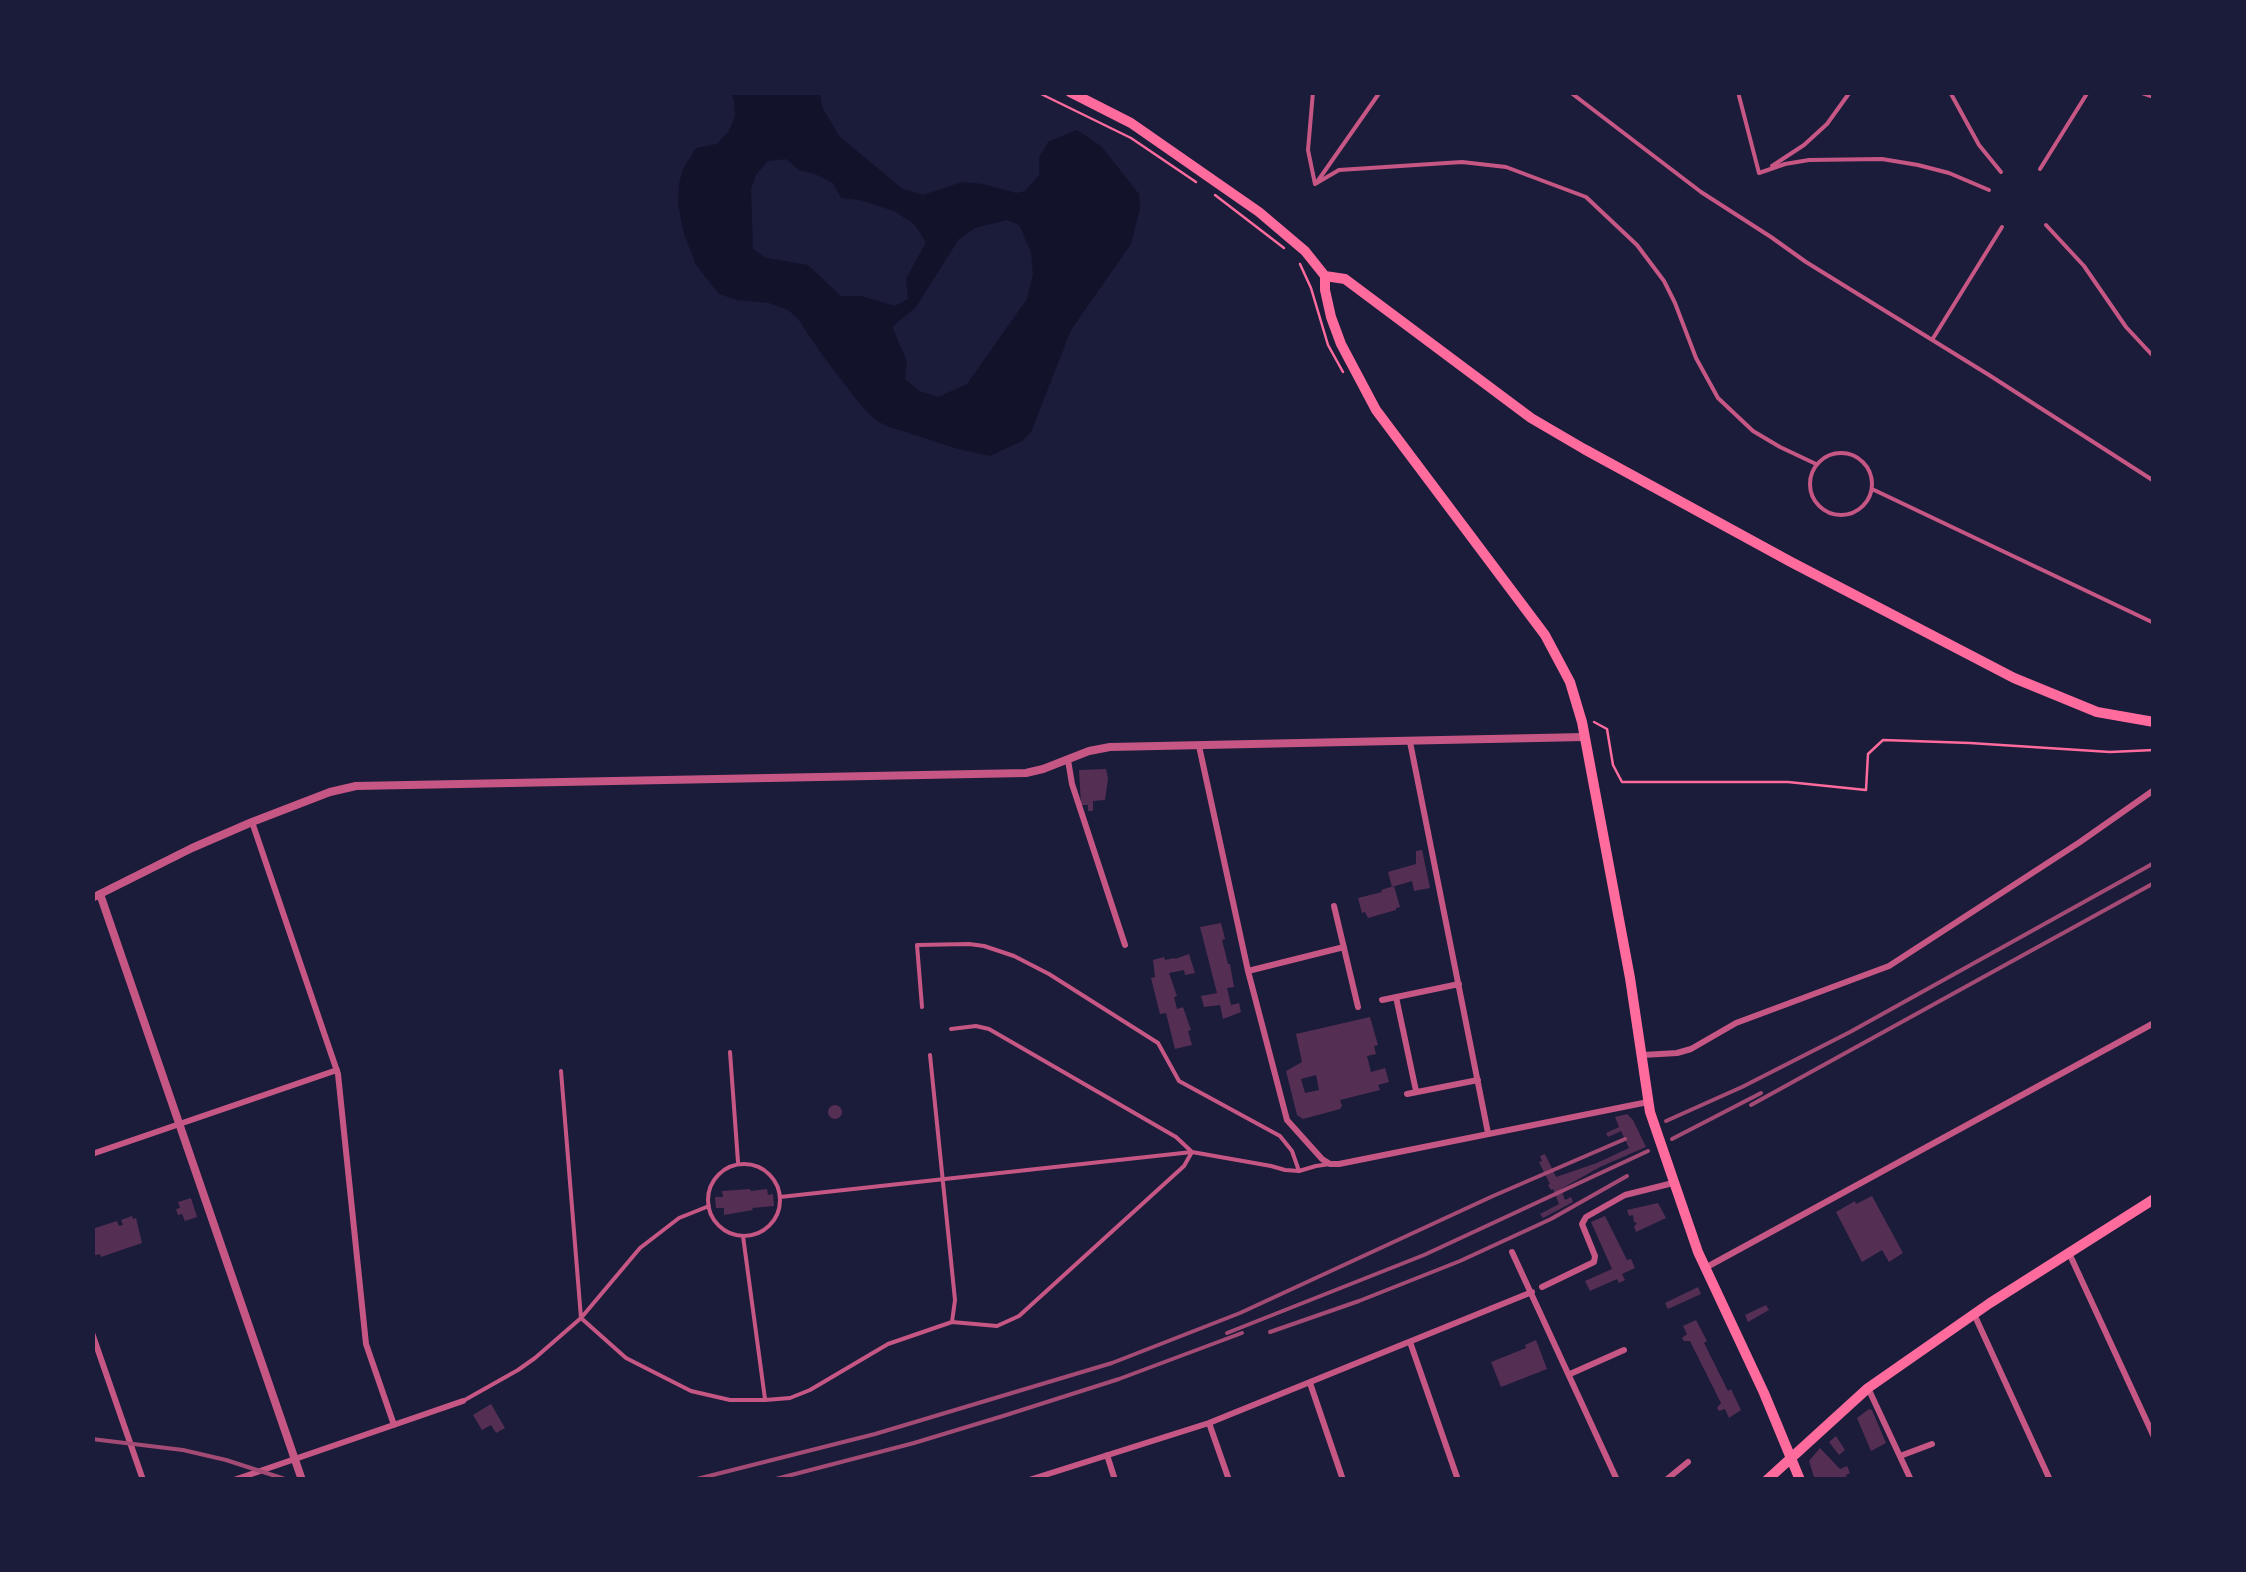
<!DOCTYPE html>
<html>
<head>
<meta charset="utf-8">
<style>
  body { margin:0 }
  #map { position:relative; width:2246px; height:1572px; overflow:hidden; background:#1b1b3a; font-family:Literata,serif }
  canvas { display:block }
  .frame { position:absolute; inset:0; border:95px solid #1b1b3a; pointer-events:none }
</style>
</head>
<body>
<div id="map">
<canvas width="2246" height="1572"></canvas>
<div class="frame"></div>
</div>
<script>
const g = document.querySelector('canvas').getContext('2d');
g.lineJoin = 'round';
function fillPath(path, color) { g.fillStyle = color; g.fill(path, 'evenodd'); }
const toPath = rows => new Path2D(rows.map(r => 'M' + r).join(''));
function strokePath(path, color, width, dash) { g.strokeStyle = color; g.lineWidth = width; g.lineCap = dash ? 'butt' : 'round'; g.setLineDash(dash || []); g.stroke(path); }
const water = toPath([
  [731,93,820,93,822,107,840,137,903,189,923,195,962,182,983,184,1016,193,1025,191,1039,175,1039,158,1048,142,1077,130,1101,146,1139,194,1140,208,1131,244,1071,330,1031,432,1022,441,990,456,958,449,887,426,875,420,859,403,820,352,798,319,788,310,769,303,737,300,719,294,696,265,684,234,678,204,679,184,683,169,696,148,717,144,729,131,735,116,734,101],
  [786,159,799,170,815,174,833,183,841,198,860,200,894,211,914,224,926,242,906,279,908,299,895,306,861,296,841,296,808,265,766,258,753,249,751,189,756,175,768,161],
  [1007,220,1019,225,1031,252,1033,274,1027,299,967,384,938,397,919,391,905,379,907,361,892,327,916,307,959,239,975,228]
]);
const building = toPath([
  [1106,769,1108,778,1105,800,1093,801,1093,811,1088,811,1088,805,1081,805,1079,770],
  [1422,850,1430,888,1414,891,1412,881,1392,887,1388,872,1416,864,1416,851],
  [1394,886,1400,907,1396,908,1396,910,1368,918,1365,912,1362,913,1358,898,1382,892,1381,890],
  [1221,923,1225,939,1222,940,1228,964,1230,964,1234,987,1227,988,1231,1005,1239,1003,1241,1012,1223,1019,1220,1005,1204,1007,1201,996,1217,993,1200,927],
  [1189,954,1195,973,1185,975,1184,970,1169,973,1177,996,1174,997,1177,1009,1183,1007,1191,1030,1188,1031,1192,1045,1175,1049,1166,1013,1160,1014,1151,978,1155,977,1153,960,1164,957,1165,960,1175,958,1175,959],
  [1370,1017,1378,1045,1374,1046,1376,1054,1367,1056,1371,1072,1385,1068,1389,1082,1378,1085,1380,1090,1340,1100,1342,1106,1340,1109,1303,1119,1297,1115,1286,1071,1302,1062,1296,1034],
  [1316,1075,1319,1090,1305,1093,1301,1079],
  '828 1112a7 7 0 1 1 14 0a7 7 0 1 1-14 0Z',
  [1627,1114,1633,1120,1646,1147,1600,1167,1561,1189,1565,1200,1571,1197,1573,1202,1543,1218,1540,1214,1559,1204,1553,1189,1551,1190,1548,1185,1550,1184,1539,1162,1542,1161,1540,1156,1545,1154,1556,1177,1597,1163,1629,1148,1621,1131,1608,1137,1606,1133,1619,1127,1615,1117],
  [750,1189,751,1191,767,1189,768,1195,773,1194,774,1206,752,1208,753,1210,724,1215,724,1208,716,1208,715,1197,723,1197,722,1191],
  [1872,1196,1903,1253,1889,1262,1882,1250,1862,1262,1836,1212,1855,1201,1856,1204],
  [191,1198,197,1217,185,1221,182,1214,178,1215,176,1209,180,1208,178,1202],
  [1658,1203,1666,1218,1636,1232,1634,1227,1637,1223,1634,1222,1633,1215,1629,1216,1627,1210],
  [132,1216,133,1219,136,1218,142,1243,101,1257,100,1254,92,1256,92,1229,117,1221,119,1226,123,1225,121,1220],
  [1605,1216,1627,1260,1631,1259,1635,1268,1622,1274,1625,1280,1619,1283,1617,1279,1590,1291,1585,1281,1612,1269,1591,1222],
  [1698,1287,1701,1294,1668,1309,1665,1303],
  [1766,1305,1769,1310,1748,1322,1745,1315],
  [1696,1320,1707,1341,1704,1343,1728,1391,1731,1389,1741,1410,1729,1418,1725,1409,1719,1411,1717,1408,1721,1403,1690,1341,1684,1341,1682,1338,1687,1334,1683,1326],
  [1536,1340,1547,1369,1501,1387,1491,1362,1526,1348,1525,1345],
  [491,1404,505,1428,496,1433,491,1425,482,1430,473,1415],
  [1869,1409,1872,1410,1886,1443,1871,1451,1857,1418],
  [1836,1436,1845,1450,1839,1455,1829,1442],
  [1820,1448,1840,1469,1847,1466,1850,1473,1846,1475,1848,1480,1816,1480,1814,1477,1809,1461]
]);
const path = toPath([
  [1037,92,1131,138,1196,182],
  [1215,195,1284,248],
  [1300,264,1311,288,1328,345,1343,372],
  [1594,722,1607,729,1613,765,1622,782,1788,782,1866,790,1868,754,1883,740,1970,743,2110,752,2154,750]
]);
const service = toPath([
  [1313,92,1308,150,1315,184,1339,170,1462,162,1506,167,1586,197,1637,245,1664,281,1675,303,1696,358,1718,398,1753,431,1780,447,1816,464],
  [1570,92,1701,192,1771,237,1806,262,1989,375,2154,481],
  [1738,92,1759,173],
  [1950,92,1979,145,2001,172],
  [2104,92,2117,92],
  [2139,92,2154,97],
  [1772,166,1804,145,1827,124,1850,92],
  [2040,169,2088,92],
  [1759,173,1785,164,1809,160,1882,159,1918,165,1949,173,1989,190],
  [1317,182,1380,92],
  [2046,225,2084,266,2126,327,2154,357],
  [1932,340,2002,227],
  '1810 484a31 31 0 1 1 62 0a31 31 0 1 1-62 0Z',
  [1872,489,2154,623],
  [922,1007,917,945,969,944,984,946,1014,956,1049,974,1158,1043,1179,1081,1280,1136,1292,1151,1299,1171],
  [730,1052,738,1162],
  [930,1055,955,1300,952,1322],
  [561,1071,581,1318,626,1358,691,1391,730,1400,765,1400,790,1398,810,1390,888,1344,952,1322,997,1326,1019,1316,1184,1166,1192,1152,1176,1137,989,1029,976,1026,951,1029],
  '708 1200a36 36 0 1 1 72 0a36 36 0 1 1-72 0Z',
  [780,1197,1192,1152,1271,1166,1285,1170,1299,1171,1316,1166,1330,1164],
  [743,1236,765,1399],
  [463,1401,518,1370,535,1358,581,1318,640,1248,679,1218,709,1206]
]);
const minor = toPath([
  [1410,742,1488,1133],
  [1199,746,1248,971,1287,1120,1322,1159,1330,1164,1339,1164,1648,1102],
  [1068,760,1072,784,1125,945],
  [252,822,338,1074,366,1344,394,1425],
  [1334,906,1358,1007],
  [1248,971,1344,947],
  [1396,997,1416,1091],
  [1382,1000,1459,984],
  [1643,1055,1677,1053,1691,1049,1736,1023,1889,966,2080,842,2154,790],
  [1407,1094,1478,1080],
  [92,1154,337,1070],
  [1512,1252,1617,1480],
  [2069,1253,2154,1437],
  [1705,1268,2154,1023],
  [1542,1287,1594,1262,1595,1256,1582,1224,1586,1217,1625,1195,1673,1183],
  [1974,1314,2050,1480],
  [92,1333,143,1480],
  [1410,1342,1458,1480],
  [1570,1374,1624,1350],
  [1310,1383,1343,1480],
  [1868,1388,1911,1480],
  [1209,1423,1229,1480],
  [1107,1455,1115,1480],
  [1900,1456,1932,1444],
  [234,1480,463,1401],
  [1029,1480,1209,1423,1532,1292],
  [1666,1480,1688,1462]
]);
const tertiary = toPath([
  [100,894,302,1480],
  [92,898,192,848,252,822,330,792,356,786,1026,773,1043,769,1089,751,1110,747,1584,737]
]);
const primary = toPath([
  [1070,92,1131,123,1259,212,1305,251,1325,276,1345,279,1531,418,1584,449,1791,562,2014,678,2097,712,2154,722],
  [1325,276,1325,290,1331,317,1341,344,1376,410,1545,635,1570,682,1582,722,1630,978,1650,1112,1698,1252,1764,1393,1800,1480],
  [1767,1480,1868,1388,1990,1303,2154,1199]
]);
const rail = toPath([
  [1751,1105,2154,883],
  [1666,1121,1742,1087,1850,1032,2154,863],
  [1672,1139,1761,1093],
  [1270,1332,1359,1301,1460,1261,1551,1219,1627,1176],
  [1227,1333,1424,1255,1648,1151],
  [92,1439,183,1450,226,1460,288,1480],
  [693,1480,875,1434,1112,1363,1240,1313,1493,1196,1625,1139],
  [772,1480,914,1443,1003,1416,1119,1379,1242,1333]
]);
fillPath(water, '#12122b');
fillPath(building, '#542f53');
strokePath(path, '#ff6b9d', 2.5);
strokePath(service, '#c65784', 4);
strokePath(minor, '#c65784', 6);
strokePath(tertiary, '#c65784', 8);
strokePath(primary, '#ff6b9d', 10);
strokePath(rail, '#a44b75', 4);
</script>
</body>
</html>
